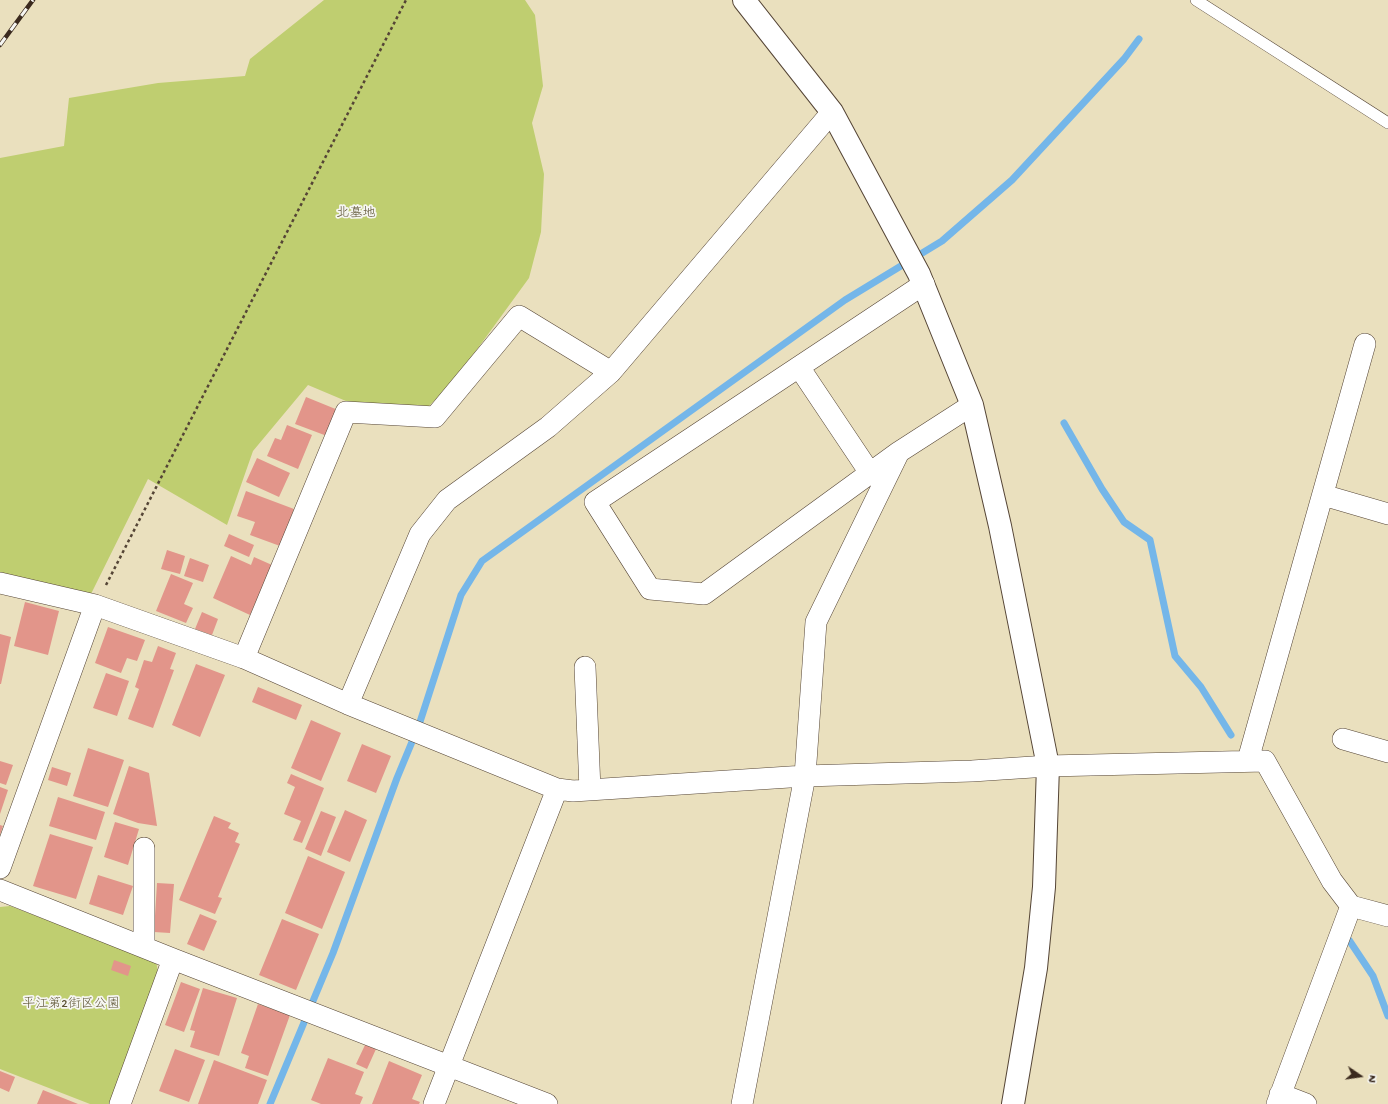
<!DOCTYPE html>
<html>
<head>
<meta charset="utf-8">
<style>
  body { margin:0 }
  #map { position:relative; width:1388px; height:1104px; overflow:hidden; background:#eae0be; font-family:"Gochi Hand",sans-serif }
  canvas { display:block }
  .north { position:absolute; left:1340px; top:1056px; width:40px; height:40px; -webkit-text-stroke:3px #f6f6f2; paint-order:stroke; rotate:103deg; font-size:11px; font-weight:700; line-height:16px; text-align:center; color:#3b2a1e }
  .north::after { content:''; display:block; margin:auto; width:14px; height:18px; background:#3b2a1e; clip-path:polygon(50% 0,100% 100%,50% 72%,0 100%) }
</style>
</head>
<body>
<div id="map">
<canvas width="1388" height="1104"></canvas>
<div class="north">N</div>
</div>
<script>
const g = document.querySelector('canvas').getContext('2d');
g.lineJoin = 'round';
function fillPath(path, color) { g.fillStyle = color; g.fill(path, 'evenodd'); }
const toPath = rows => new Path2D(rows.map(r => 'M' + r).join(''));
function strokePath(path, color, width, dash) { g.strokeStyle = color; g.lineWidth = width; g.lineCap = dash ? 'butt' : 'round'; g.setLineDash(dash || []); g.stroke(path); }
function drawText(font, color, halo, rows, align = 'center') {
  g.font = font + ' "Gochi Hand","Klee One",sans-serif'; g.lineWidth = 3.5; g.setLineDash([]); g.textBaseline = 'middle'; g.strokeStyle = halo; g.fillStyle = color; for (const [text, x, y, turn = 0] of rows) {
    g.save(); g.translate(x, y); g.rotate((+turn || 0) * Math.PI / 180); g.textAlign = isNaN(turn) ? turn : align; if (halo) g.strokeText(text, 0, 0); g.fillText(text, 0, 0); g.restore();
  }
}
const green = toPath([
  [324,0,525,0,535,15,543,86,532,123,544,174,541,232,529,278,454,381,428,407,353,404,308,385,253,451,227,525,148,479,91,594,0,573,0,158,64,146,69,98,158,83,245,76,250,59],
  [10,906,156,961,158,972,111,1104,90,1104,0,1069,0,907]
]);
const stream = toPath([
  [1064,423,1102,489,1124,522,1150,540,1175,656,1201,687,1231,735],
  [1349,940,1373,976,1388,1016],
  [270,1104,333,953,397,778,419,725,461,595,482,561,845,300,942,241,1012,180,1124,59,1139,39]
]);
const building = toPath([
  [306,397,338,410,327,436,295,424],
  [287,425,312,435,298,469,267,456,275,438,281,440],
  [257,458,290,473,279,497,246,482],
  [246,491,294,509,280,546,250,535,255,522,237,516],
  [229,534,254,545,249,557,224,546],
  [167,550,185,556,180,574,161,569],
  [231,556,251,565,254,557,272,565,250,615,213,598],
  [190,558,209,565,203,582,184,576],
  [171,574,193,583,184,604,193,608,186,623,156,611],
  [25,602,59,611,48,655,14,646],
  [202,612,218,619,212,635,195,629],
  [108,627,145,640,137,661,127,658,121,673,95,663],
  [0,634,11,637,1,684,0,684],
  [158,646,176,653,170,669,174,670,153,728,128,719,139,689,135,687,144,660,152,662],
  [196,664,225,675,200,737,172,725],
  [106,673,129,681,117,716,93,708],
  [258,687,302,705,296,720,252,702],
  [311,720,341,733,321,781,291,768],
  [362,744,391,756,376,793,347,781],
  [88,748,124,760,108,807,73,796],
  [0,761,13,765,6,785,0,783],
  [129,766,149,773,157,826,138,823,113,814],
  [52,767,71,773,67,786,48,780],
  [291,774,324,788,302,843,293,840,301,821,284,814,295,787,287,783],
  [0,787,8,790,0,814],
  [58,797,105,812,96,840,49,826],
  [345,810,367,820,350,862,327,852],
  [321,811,336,817,321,856,305,849],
  [214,816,231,823,228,828,239,833,235,842,240,844,218,897,222,898,215,914,179,900],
  [115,822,139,829,128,865,104,857],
  [0,825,3,826,0,835],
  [50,834,93,847,76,899,33,886],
  [308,856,345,872,322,929,285,913],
  [98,875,133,886,123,915,89,904],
  [157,883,174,884,170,933,154,932],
  [200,914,217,921,204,951,187,944],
  [282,919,319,934,296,990,259,975],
  [114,960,131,966,128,976,111,970],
  [181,982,200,989,184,1032,165,1025],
  [203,988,237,998,219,1056,190,1047,195,1031,190,1030],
  [258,1004,290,1015,268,1076,245,1068,249,1056,241,1053],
  [365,1045,376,1049,367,1069,356,1064],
  [175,1049,205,1060,189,1102,159,1091],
  [328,1058,364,1072,355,1094,363,1097,360,1104,321,1104,311,1100],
  [214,1060,267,1080,258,1104,198,1104],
  [389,1061,422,1075,412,1099,420,1102,419,1104,372,1104],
  [0,1071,15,1077,9,1092,0,1088],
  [43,1090,78,1104,37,1104]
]);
const path = toPath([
  [106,585,406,0]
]);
const service = toPath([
  [1196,0,1388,123]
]);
const minor = toPath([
  [799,367,870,473],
  [899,452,704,594,650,589,595,502,924,284],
  [1323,495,1388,514],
  [0,583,95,605,244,658,348,704,557,789,573,791,805,776,972,771,1048,766,1265,761,1332,881,1351,906,1388,916],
  [244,658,346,412,435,417,519,316,611,372],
  [585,667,590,790],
  [348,704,420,534,447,500,548,427,611,372,832,112],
  [1343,739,1388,752],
  [1248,760,1365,344],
  [144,848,144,947],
  [0,868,95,605],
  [0,890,173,959,547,1104],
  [1280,1094,1306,1104],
  [120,1104,173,959],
  [434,1104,557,789],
  [742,1104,805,776,816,622,899,452,972,405],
  [1277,1104,1351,906]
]);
const tertiary = toPath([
  [744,0,832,112,919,274,972,405,1000,526,1048,766,1044,887,1036,968,1013,1104]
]);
const rail = toPath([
  [0,45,33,0]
]);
const parkNames = [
  ["北墓地",356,214],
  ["平江第2街区公園",71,1005]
];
fillPath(green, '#bfce70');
strokePath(stream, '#74b6e9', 7);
fillPath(building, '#e2958a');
strokePath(service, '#554536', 12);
strokePath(minor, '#554536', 22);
strokePath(tertiary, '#554536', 24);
strokePath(path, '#554536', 2.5, [3, 3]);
strokePath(service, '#fff', 11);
strokePath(minor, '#fff', 21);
strokePath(tertiary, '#fff', 22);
strokePath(rail, '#3b2a1e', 4.5);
strokePath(rail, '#f6f6f2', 3, [9]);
drawText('13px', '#5c5332', '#f6f6f2', parkNames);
</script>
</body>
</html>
